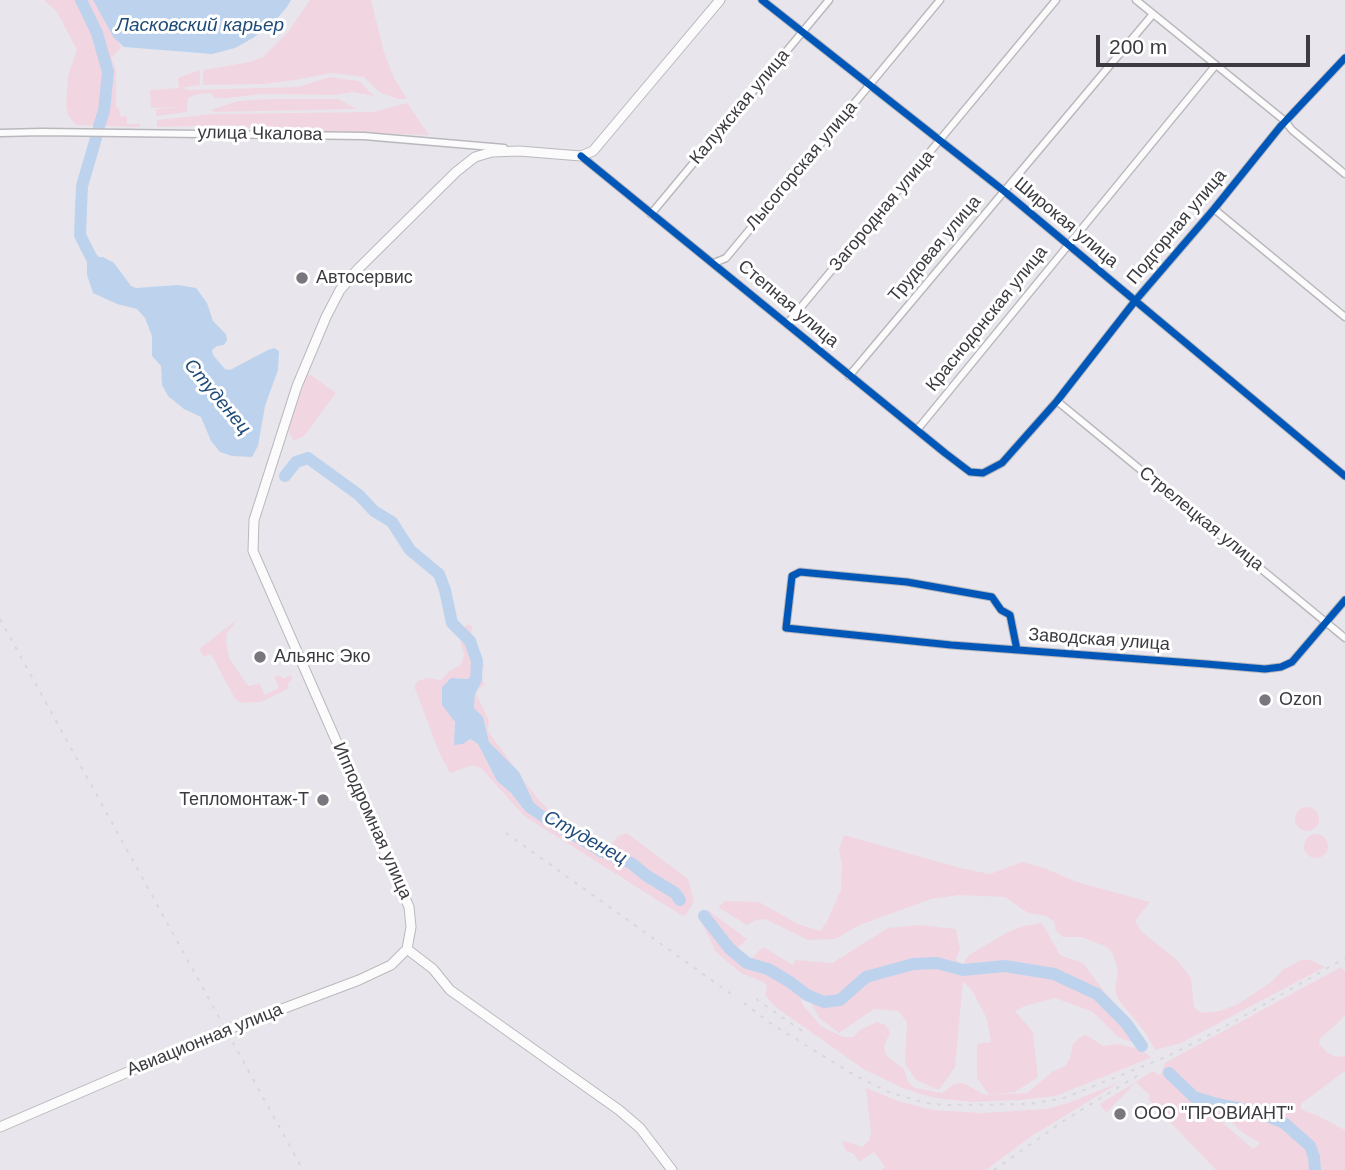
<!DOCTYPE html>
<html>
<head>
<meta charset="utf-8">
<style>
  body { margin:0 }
  #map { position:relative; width:1345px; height:1170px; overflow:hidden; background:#e8e6ec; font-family:Helvetica,sans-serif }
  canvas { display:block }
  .scale { position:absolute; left:1096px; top:35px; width:214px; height:32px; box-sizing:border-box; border:4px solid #3d3b41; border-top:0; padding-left:9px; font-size:21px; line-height:24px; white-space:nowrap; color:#3d3b41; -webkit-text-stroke:5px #fff; paint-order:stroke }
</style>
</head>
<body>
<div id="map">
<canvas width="1345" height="1170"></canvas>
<div class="scale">200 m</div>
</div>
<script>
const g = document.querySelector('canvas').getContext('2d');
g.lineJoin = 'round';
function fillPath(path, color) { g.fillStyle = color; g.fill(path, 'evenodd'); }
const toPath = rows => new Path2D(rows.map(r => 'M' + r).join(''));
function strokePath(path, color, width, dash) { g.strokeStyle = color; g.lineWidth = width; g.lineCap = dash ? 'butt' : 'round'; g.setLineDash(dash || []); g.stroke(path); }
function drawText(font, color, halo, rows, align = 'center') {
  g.font = font + ' Helvetica,sans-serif'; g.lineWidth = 6; g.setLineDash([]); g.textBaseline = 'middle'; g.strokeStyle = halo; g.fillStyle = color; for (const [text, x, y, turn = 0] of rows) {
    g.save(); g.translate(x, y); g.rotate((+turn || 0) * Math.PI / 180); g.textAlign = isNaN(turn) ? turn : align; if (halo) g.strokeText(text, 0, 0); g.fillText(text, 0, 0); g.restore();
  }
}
const green = toPath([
  [44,0,101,0,121,48,111,58,116,70,116,107,119,108,120,116,127,117,127,124,140,124,140,127,76,125,68,115,66,105,68,76,77,50,57,12],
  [310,0,371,0,384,52,394,78,407,99,398,99,379,92,364,77,331,73,296,80,263,84,203,85,203,70,250,62,263,57,288,32],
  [200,70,200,85,181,88,189,90,299,87,329,77,359,81,374,96,353,92,336,95,262,94,228,98,215,98,210,93,198,94,188,98,187,112,156,116,156,109,180,107,151,108,150,90,179,88,178,78],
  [270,99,338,99,357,109,214,112,211,110,238,101],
  [407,103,429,135,248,128,244,125,157,127,157,120,212,114,373,112],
  [307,375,311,375,336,393,304,436,294,441,288,430],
  [238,619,227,633,226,640,229,658,246,683,249,686,259,683,265,695,279,688,274,677,280,675,283,679,291,675,292,679,287,685,289,688,261,702,241,703,235,699,211,654,204,657,199,649],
  [468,624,472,626,471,637,474,648,485,667,479,672,485,685,475,691,489,721,488,731,537,798,572,834,598,842,612,844,618,836,627,833,688,879,694,902,685,916,681,915,524,816,482,769,473,765,450,773,439,752,414,686,418,681,427,678,441,680,449,671,461,665,464,655,459,635,461,630],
  [451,678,476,679,474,708,483,717,489,742,522,777,534,803,560,823,525,811,511,793,497,781,478,744,454,731,455,727],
  '1295 819a12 12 0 1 1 24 0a12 12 0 1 1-24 0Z',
  '1304 846a12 12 0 1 1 24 0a12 12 0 1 1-24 0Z',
  [844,835,960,868,990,874,1022,862,1044,868,1077,882,1150,902,1135,921,1142,932,1177,960,1191,978,1194,1007,1202,1013,1220,1011,1238,1004,1270,983,1284,969,1301,960,1311,960,1325,967,1181,1043,1155,1050,1145,1032,1118,999,1115,990,1118,972,1116,963,1113,954,1107,947,1081,937,1063,937,1056,931,1054,921,1046,916,1028,913,1005,897,959,895,931,899,860,925,835,939,808,940,765,919,756,920,747,925,718,907,725,901,759,902,798,924,820,931,826,923,841,890,842,867,839,848],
  [708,910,747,939,738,948,751,959,763,947,793,965,795,960,832,963,888,928,919,925,956,929,960,949,956,960,962,965,969,955,1006,933,1023,926,1042,923,1060,955,1083,963,1110,999,1134,1024,1142,1046,1118,1037,1093,1012,1055,998,1025,1006,1015,1011,1033,1032,1038,1077,1015,1092,990,1095,1027,1093,1052,1072,1065,1066,1070,1058,1073,1044,1083,1035,1088,1036,1103,1046,1117,1044,1139,1049,1150,1056,1150,1058,1056,1096,1020,1100,972,1102,935,1098,905,1089,865,1070,774,1006,765,995,767,985,763,982,741,973,716,952,701,921],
  [963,981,973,992,987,1019,991,1042,977,1044,977,1078,989,1095,983,1094,963,1083,954,1084,942,1093,915,1088,908,1082,904,1069,886,1055,884,1046,890,1033,886,1025,877,1022,860,1030,853,1037,843,1037,821,1026,803,1005,800,996,801,991,807,995,819,1018,839,1033,874,1009,898,1011,907,1022,905,1064,916,1080,939,1090,955,1067],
  [1341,967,1345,971,1345,1014,1341,1020,1320,1039,1319,1044,1328,1053,1337,1057,1345,1056,1345,1071,1301,1104,1301,1108,1305,1111,1318,1116,1345,1130,1345,1170,1216,1170,1148,1099,1150,1096,1136,1082,1106,1113,1100,1104,1153,1071,1160,1076,1165,1063],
  [1218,1116,1227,1118,1243,1133,1260,1143,1253,1149,1216,1117],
  [1120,1082,1030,1137,986,1170,881,1170,885,1167,874,1152,859,1162,854,1154,846,1151,842,1142,845,1141,862,1147,869,1141,871,1133,866,1088,898,1101,933,1110,983,1113,1046,1109,1068,1103]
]);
const water = toPath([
  [93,0,291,0,287,7,273,23,253,38,235,48,212,54,124,47,114,38],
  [91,257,103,257,114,263,131,286,136,288,178,285,196,288,207,303,213,321,226,334,227,340,224,345,217,346,212,350,213,355,225,369,230,370,268,350,274,348,279,351,278,370,265,406,258,446,252,457,232,456,220,452,211,441,201,417,184,409,168,396,162,385,161,366,152,356,152,336,145,318,137,309,117,304,93,293,87,275,87,262],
  [471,676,475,676,476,679,474,708,483,717,489,742,519,772,534,803,560,823,562,830,544,824,525,811,511,793,497,781,478,744,470,739,463,744,454,745,455,722,442,705,442,687,451,678,468,679]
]);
const river = toPath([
  [81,0,97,33,108,72,104,111,99,126],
  [96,138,82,186,80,235,91,257,101,269],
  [285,476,296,462,308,458,359,495,374,511,392,522,410,550,439,574,445,590,452,623,470,641,477,661,476,679,470,691],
  [549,820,603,852,631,863,647,876,675,893,680,900],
  [704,916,730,949,747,963,768,969,790,982,807,995,824,1002,840,1000,866,977,913,964,937,963,963,970,1005,966,1054,974,1097,994,1126,1023,1142,1046],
  [1169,1073,1194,1097,1217,1104,1257,1112,1284,1123,1310,1146,1314,1157,1315,1170]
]);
const street = toPath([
  [762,0,1004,191,1345,476],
  [1136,0,1285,121,1292,130,1345,174],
  [0,133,42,132,364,136,504,148],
  [581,156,945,453,970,472,983,473,1002,463,1057,401,1135,301,1214,209,1280,127,1345,58],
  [1214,209,1345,317],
  [651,214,829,0],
  [714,263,726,258,940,0],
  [787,324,1056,0],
  [849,376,1153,14],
  [1057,401,1345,638],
  [917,430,1215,66],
  [1017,650,1010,615,1001,610,992,597,907,582,800,572,792,576,786,628,951,645,1206,664,1265,669,1281,667,1292,662,1345,600]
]);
const secondary = toPath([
  [407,949,433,969,450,990,619,1110,640,1128,672,1170],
  [0,1127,221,1032,359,980,391,965,407,949,411,927,409,907,253,551,254,520,297,386,326,317,340,290,358,269,456,172,475,157,492,152,519,151,581,156,593,151,720,0]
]);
const rail = toPath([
  [0,619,303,1170],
  [506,833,731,994],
  [756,999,805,1033],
  [744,1003,770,1023,854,1075,891,1093,927,1103,944,1105,1029,1104,1064,1098,1166,1057,1221,1029,1345,958],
  [994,1170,1065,1120,1140,1074]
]);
const cycleway = toPath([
  [762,0,1004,191,1345,476],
  [581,156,945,453,970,472,983,473,1002,463,1057,401,1135,301,1214,209,1280,127,1345,58],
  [1017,650,1010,615,1001,610,992,597,907,582,800,572,792,576,786,628,951,645,1206,664,1265,669,1281,667,1292,662,1345,600]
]);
const markers = [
  [302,278,7,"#79777d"],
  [260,657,7,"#79777d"],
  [1265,700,7,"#79777d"],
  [323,800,7,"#79777d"],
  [1120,1114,7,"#79777d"]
];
const streetNames = [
  ["Калужская улица",740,107,-50],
  ["улица Чкалова",260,134,1],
  ["Лысогорская улица",802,166,-50],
  ["Загородная улица",882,211,-50],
  ["Широкая улица",1066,223,40],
  ["Подгорная улица",1177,227,-50],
  ["Трудовая улица",935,249,-50],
  ["Степная улица",788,304,40],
  ["Краснодонская улица",987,319,-51],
  ["Стрелецкая улица",1201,519,39],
  ["Заводская улица",1099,640,4],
  ["Ипподромная улица",372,821,66],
  ["Авиационная улица",205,1040,-22]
];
const poiNames = [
  ["Автосервис",316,278],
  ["Альянс Эко",274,657],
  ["Ozon",1279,700],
  ["Тепломонтаж-Т",309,800,"right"],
  ["ООО \"ПРОВИАНТ\"",1134,1114]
];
const waterNames = [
  ["Ласковский карьер",200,26],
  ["Студенец",217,397,50],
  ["Студенец",585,838,29]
];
fillPath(green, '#f1d6e1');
fillPath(water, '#bdd3ed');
strokePath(river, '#bdd3ed', 12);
strokePath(street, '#bab8bd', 9);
strokePath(secondary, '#bab8bd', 11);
strokePath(street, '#fcfbfc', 6);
strokePath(secondary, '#fcfbfc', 9);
strokePath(rail, '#d8d7d9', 2, [3.5, 7]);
strokePath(cycleway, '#0057b8', 7);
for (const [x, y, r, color] of markers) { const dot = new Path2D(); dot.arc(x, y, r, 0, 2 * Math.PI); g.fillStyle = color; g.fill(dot); strokePath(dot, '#fff', 2.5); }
drawText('18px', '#3d3b41', '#fff', streetNames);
drawText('18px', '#3d3b41', '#fff', poiNames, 'left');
drawText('italic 19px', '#1e4b77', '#fff', waterNames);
</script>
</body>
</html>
